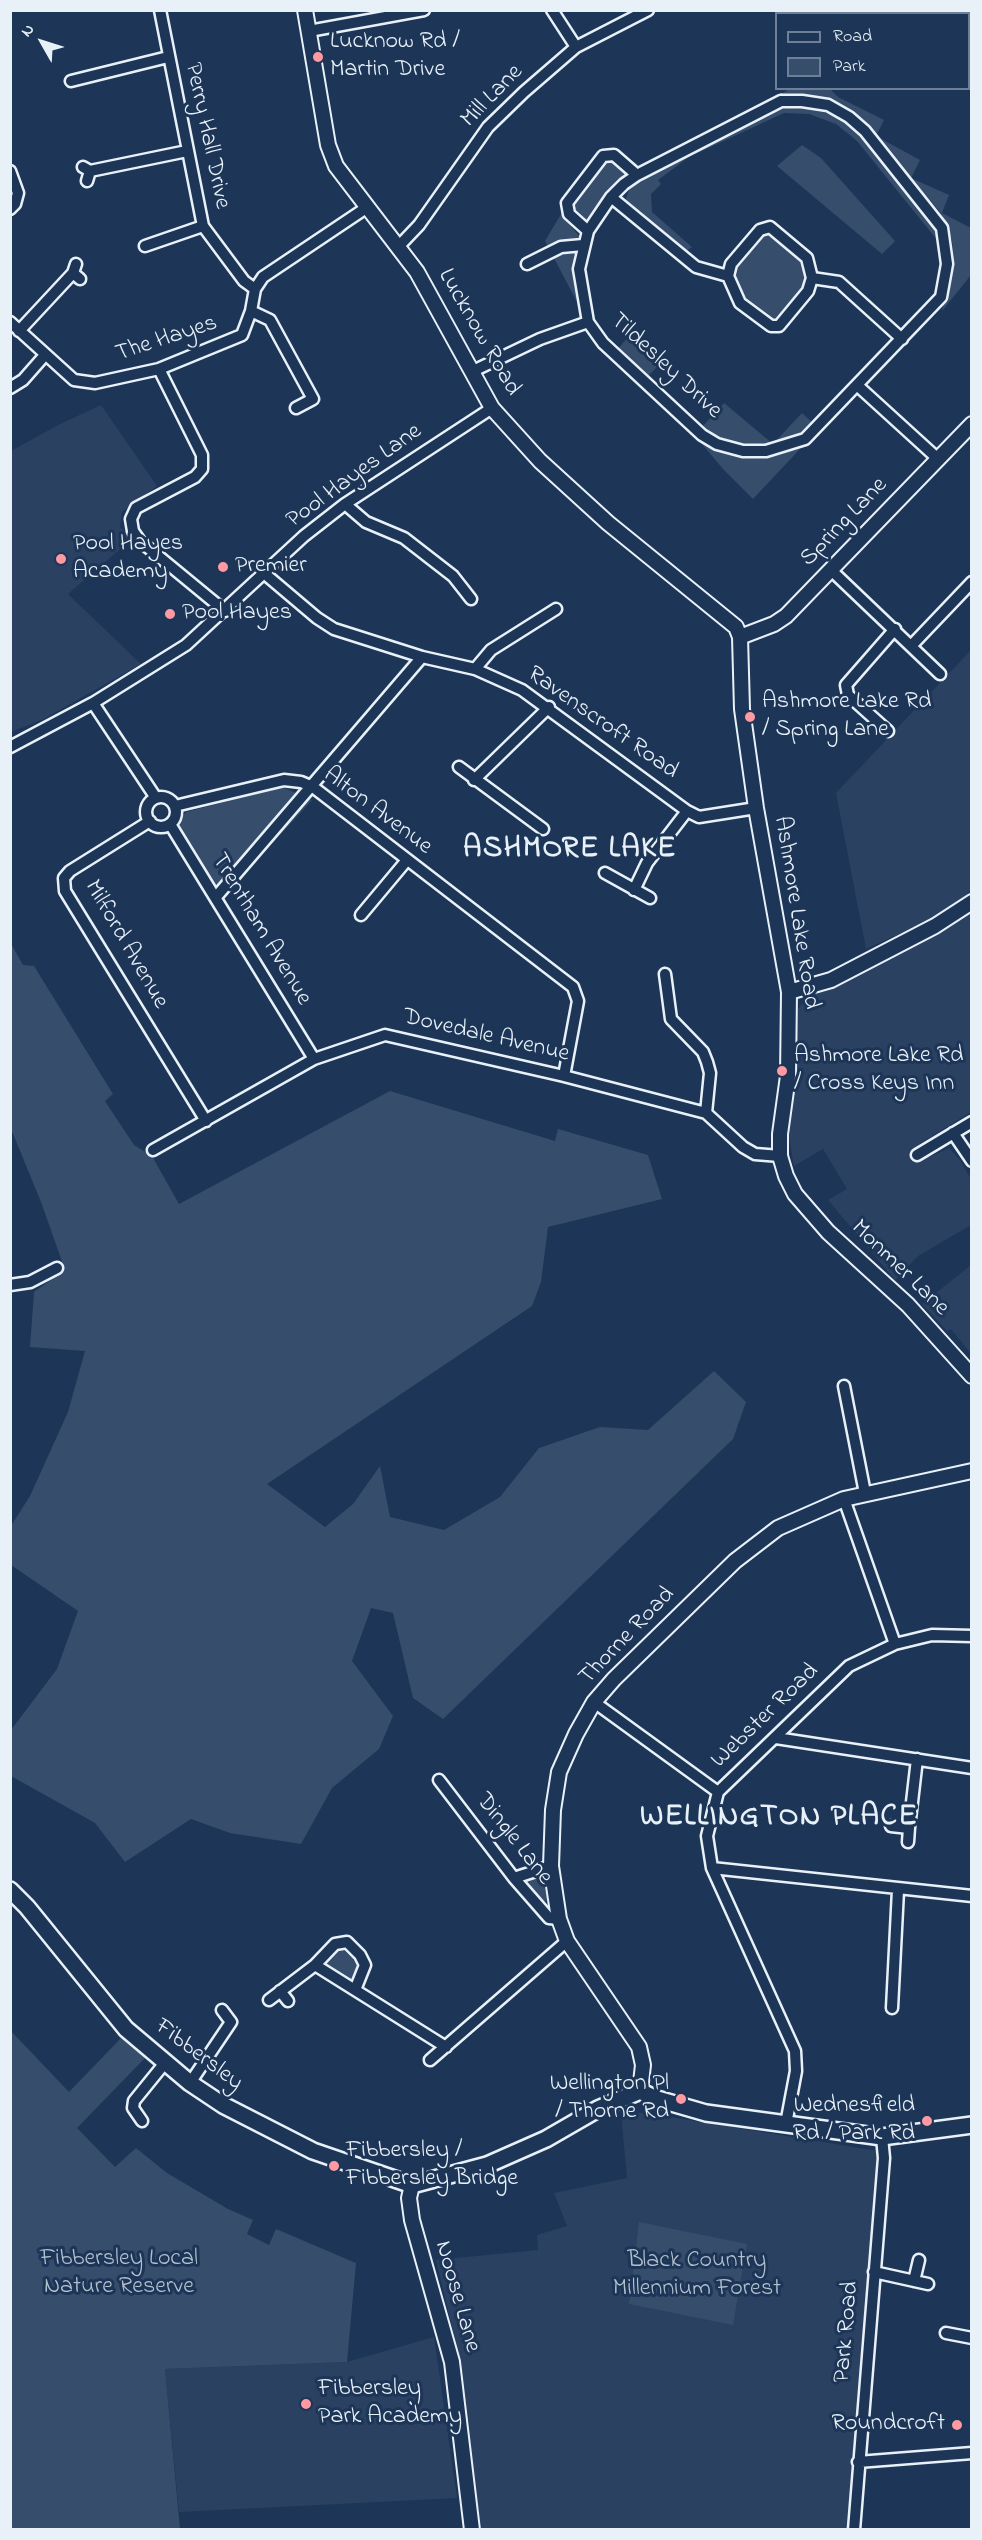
<!DOCTYPE html>
<html>
<head>
<meta charset="utf-8">
<style>
  body { margin:0 }
  #map { position:relative; width:982px; height:2540px; overflow:hidden; background:#1d3557; font-family:"Indie Flower",sans-serif }
  canvas { display:block }
  .frame { position:absolute; inset:0; border:12px solid #e8f1f8; pointer-events:none }
  .legend { position:absolute; left:775px; top:12px; width:195px; height:78px; box-sizing:border-box; background:#1d3557; border:2px solid #6e8097; margin:0; padding:8px 10px; list-style:none; font-size:18px; color:#e8f1f8 }
  .legend li { display:flex; align-items:center; gap:12px; height:30px }
  .legend b { width:30px; border:2px solid #6e8097 }
  .north { position:absolute; left:12px; top:12px; width:60px; height:60px; -webkit-text-stroke:4px #1d3557; paint-order:stroke; rotate:309deg; font-size:16px; font-weight:700; line-height:24px; text-align:center; color:#e8f1f8 }
  .north::after { content:''; display:block; margin:auto; width:21px; height:27px; background:#e8f1f8; clip-path:polygon(50% 0,100% 100%,50% 72%,0 100%) }
</style>
</head>
<body>
<div id="map">
<canvas width="982" height="2540"></canvas>
<div class="frame"></div>
<ul class="legend">
<li><b style="height:8px;background:#1d3557"></b>Road</li>
<li><b style="height:16px;background:#374d6c"></b>Park</li>
</ul>
<div class="north">N</div>
</div>
<script>
const g = document.querySelector('canvas').getContext('2d');
g.lineJoin = 'round';
function fillPath(path, color) { g.fillStyle = color; g.fill(path, 'evenodd'); }
const toPath = rows => new Path2D(rows.map(r => 'M' + r).join(''));
function strokePath(path, color, width, dash) { g.strokeStyle = color; g.lineWidth = width; g.lineCap = dash ? 'butt' : 'round'; g.setLineDash(dash || []); g.stroke(path); }
function drawText(font, color, halo, rows, align = 'center') {
  g.font = font + ' "Indie Flower",sans-serif'; g.lineWidth = 6; g.setLineDash([]); g.textBaseline = 'middle'; g.strokeStyle = halo; g.fillStyle = color; for (const [text, x, y, turn = 0] of rows) {
    g.save(); g.translate(x, y); g.rotate((+turn || 0) * Math.PI / 180); g.textAlign = isNaN(turn) ? turn : align; if (halo) g.strokeText(text, 0, 0); g.fillText(text, 0, 0); g.restore();
  }
}
const built = toPath([
  [101,405,157,486,122,512,120,527,132,539,68,594,141,664,42,720,11,732,11,451,58,425],
  [971,650,971,891,940,915,866,949,836,793],
  [971,913,971,1112,919,1144,930,1157,949,1148,960,1160,971,1179,971,1225,918,1256,895,1280,828,1200,847,1189,823,1149,794,1166,788,1132,794,1085,798,1009,807,997,879,965],
  [971,1265,971,1354,951,1329,947,1331,922,1304],
  [621,2113,646,2113,878,2151,848,2529,481,2529,455,2339,436,2260,538,2250,537,2235,567,2226,554,2193,627,2178],
  [434,2337,457,2498,179,2512,165,2369,347,2362]
]);
const green = toPath([
  [789,89,830,89,838,97,884,120,876,136,920,160,911,178,949,195,942,213,971,228,971,275,942,311,954,263,952,241,941,213,857,116,822,98,793,95,770,102],
  [784,104,826,110,850,122,868,140,937,226,938,241,857,141,836,124,809,114,784,113,689,157,658,180,661,184,651,194,652,212,692,247,684,253,631,208,626,199,629,189,651,172],
  [802,145,821,158,895,241,882,254,777,166],
  [607,159,613,159,629,172,587,221,580,219,574,212,571,203],
  [561,214,579,236,572,271,577,302,545,241],
  [769,232,801,260,806,270,806,283,798,297,779,320,773,322,741,296,735,285,735,269,743,255,762,234],
  [629,336,660,364,646,378,617,350],
  [724,403,773,444,802,413,814,424,795,440,773,444,745,446,721,442,702,427],
  [697,438,723,452,740,457,762,457,800,449,753,499,723,469],
  [282,787,312,800,223,897,180,826,182,817,186,812],
  [10,942,23,965,34,966,113,1094,105,1101,134,1145,152,1156,179,1204,390,1091,555,1141,558,1129,648,1155,662,1199,548,1227,541,1282,532,1306,267,1484,325,1527,353,1504,380,1466,390,1517,444,1530,500,1497,539,1448,600,1427,648,1430,714,1371,746,1402,733,1439,443,1719,413,1698,393,1613,371,1608,352,1661,393,1716,379,1749,332,1788,301,1844,230,1833,191,1819,125,1862,95,1823,11,1776,11,1730,57,1669,78,1611,11,1565,11,1526,30,1496,68,1412,85,1351,30,1347,34,1292,65,1270,41,1202,11,1129],
  [542,1876,548,1900,543,1902,528,1882],
  [341,1948,359,1963,358,1974,352,1980,341,1977,327,1965,327,1957,333,1950],
  [10,2030,69,2092,123,2036,146,2057,77,2128,115,2167,136,2148,167,2173,228,2209,253,2220,247,2234,269,2245,276,2229,356,2263,347,2362,165,2369,180,2529,11,2529],
  [639,2222,747,2244,733,2325,629,2304]
]);
const minor = toPath([
  [160,10,203,226,244,281,255,289],
  [552,10,576,47],
  [941,10,944,14],
  [968,24,972,24],
  [309,31,424,10],
  [71,81,168,57],
  [781,101,802,101,828,105,849,117,865,131,942,228,947,264,941,297,805,439,766,451,743,451,717,444,702,435,603,343,588,322,579,269,588,231,611,197,624,184,637,175,781,101],
  [83,167,90,171,87,181],
  [10,171,18,193,15,204,10,209],
  [90,171,187,151],
  [611,197,696,267,728,276,731,264,760,230,770,227,807,258,812,278,839,282,902,339],
  [588,231,569,214,567,203,603,156,614,155,637,175],
  [145,246,203,226],
  [399,246,419,225,488,127,524,92,576,47,648,10],
  [76,264,73,273,80,279],
  [527,264,561,247,583,245],
  [728,276,740,303,771,326,779,326,808,291,812,278],
  [251,311,270,320,313,399,296,408],
  [10,322,74,380,95,383,159,369,242,335,251,311,255,289,263,277,366,208],
  [19,331,73,273],
  [159,369,202,455,202,469,195,477,136,508,131,519,133,531,140,541,225,611],
  [471,372,540,339,588,322],
  [858,386,937,458],
  [10,388,23,380,45,355],
  [345,504,366,522,404,538,453,576,471,599],
  [831,570,940,674],
  [265,574,317,618,334,629,422,657,475,669,522,690,687,811,699,817,756,808],
  [911,646,972,582],
  [475,669,491,650,556,609],
  [93,703,156,798],
  [888,731,848,695,846,685,895,629],
  [10,747,93,703,186,645,304,536,345,504,492,408],
  [459,767,543,829],
  [474,780,549,707],
  '146 812a15 15 0 1 1 30 0a15 15 0 1 1-30 0Z',
  [175,806,284,780,301,782,313,787,573,987,578,1001,564,1076],
  [150,821,70,871,64,878,65,891,206,1121],
  [170,824,314,1059],
  [605,873,650,898],
  [634,890,647,863,687,811],
  [216,897,422,657],
  [361,915,407,860],
  [665,974,671,1019,703,1052,707,1062,710,1073,706,1113],
  [953,1133,972,1161],
  [153,1150,314,1059,385,1035,564,1076,706,1113,743,1147,755,1154,780,1156],
  [917,1155,972,1122],
  [10,1285,30,1282,57,1268],
  [844,1386,865,1493],
  [844,1499,895,1644],
  [594,1702,718,1792],
  [776,1738,972,1768],
  [439,1780,514,1878,549,1918,559,1919],
  [891,1826,909,1828,917,1759],
  [908,1842,909,1828],
  [712,1868,972,1896],
  [514,1878,551,1866],
  [315,1965,335,1944,347,1942,360,1955,365,1965,355,1990],
  [280,1991,288,2001],
  [269,2000,315,1965,446,2047],
  [892,2008,898,1890],
  [430,2060,567,1941],
  [190,2083,231,2022,222,2010],
  [142,2121,133,2108,134,2101,164,2064],
  [786,2124,796,2071,795,2051,712,1868,707,1836,718,1792,849,1666,895,1644,932,1635,972,1636],
  [874,2272,928,2284],
  [914,2281,919,2260],
  [946,2333,972,2338],
  [858,2462,972,2453],
  [854,2530,884,2158,882,2137]
]);
const tertiary = toPath([
  [305,10,328,145,336,166,417,272,492,408,540,461,608,523,736,627,740,637,742,709,756,808,789,992,788,1076,780,1134,780,1156,786,1176,795,1194,828,1232,908,1305,972,1376],
  [740,637,774,624,786,616,972,424],
  [789,992,831,980,935,926,972,902],
  [640,2091,643,2065,639,2047,567,1941,559,1919,551,1866,553,1810,559,1772,576,1734,594,1702,614,1679,735,1561,778,1528,844,1499,972,1471],
  [412,2185,409,2198,412,2220,452,2362,472,2530]
]);
const secondary = toPath([
  [10,1890,27,1907,126,2029,190,2083,223,2105,313,2151,412,2185,487,2165,546,2139,598,2109,640,2091,654,2098,706,2113,882,2137,972,2125]
]);
const primary = toPath([
  [970,10,972,15]
]);
const markers = [
  [318,57,6,"#ff9aa2"],
  [61,559,6,"#ff9aa2"],
  [223,567,6,"#ff9aa2"],
  [170,614,6,"#ff9aa2"],
  [750,717,6,"#ff9aa2"],
  [782,1071,6,"#ff9aa2"],
  [681,2099,6,"#ff9aa2"],
  [927,2121,6,"#ff9aa2"],
  [334,2166,6,"#ff9aa2"],
  [306,2404,6,"#ff9aa2"],
  [957,2425,6,"#ff9aa2"]
];
const poiNames = [
  ["Lucknow Rd /",330,43],
  ["Martin Drive",330,71],
  ["Pool Hayes",73,545],
  ["Academy",73,573],
  ["Premier",235,567],
  ["Pool Hayes",182,614],
  ["Ashmore Lake Rd",762,703],
  ["/ Spring Lane",762,731],
  ["Ashmore Lake Rd",794,1057],
  ["/ Cross Keys Inn",794,1085],
  ["Wellington Pl",669,2085,"right"],
  ["/ Thorne Rd",669,2113,"right"],
  ["Wednesfield",915,2107,"right"],
  ["Rd / Park Rd",915,2135,"right"],
  ["Fibbersley /",346,2152],
  ["Fibbersley Bridge",346,2180],
  ["Fibbersley",318,2390],
  ["Park Academy",318,2418],
  ["Roundcroft",945,2425,"right"]
];
const streetNames = [
  ["Mill Lane",493,97,-46],
  ["Perry Hall Drive",206,136,78],
  ["Lucknow Road",478,333,60],
  ["The Hayes",167,340,-18],
  ["Tildesley Drive",665,367,43],
  ["Pool Hayes Lane",355,477,-36],
  ["Spring Lane",845,523,-46],
  ["Ravenscroft Road",602,724,35],
  ["Alton Avenue",377,812,37],
  ["Ashmore Lake Road",795,913,81],
  ["Trentham Avenue",260,930,59],
  ["Milford Avenue",125,945,60],
  ["Dovedale Avenue",486,1037,13],
  ["Monmer Lane",899,1269,44],
  ["Thorne Road",628,1637,-46],
  ["Webster Road",766,1717,-44],
  ["Dingle Lane",513,1840,52],
  ["Fibbersley",198,2056,37],
  ["Noose Lane",456,2297,74],
  ["Park Road",848,2332,-85]
];
const parkNames = [
  ["Fibbersley Local",119,2260],
  ["Nature Reserve",119,2288],
  ["Black Country",697,2262],
  ["Millennium Forest",697,2290]
];
const districtNames = [
  ["ASHMORE LAKE",570,851],
  ["WELLINGTON PLACE",779,1819]
];
fillPath(built, '#2a4162');
fillPath(green, '#374d6c');
strokePath(minor, '#e8f1f8', 15);
strokePath(tertiary, '#e8f1f8', 18);
strokePath(secondary, '#e8f1f8', 20);
strokePath(primary, '#e8f1f8', 21);
strokePath(minor, '#1d3557', 10);
strokePath(tertiary, '#1d3557', 14);
strokePath(secondary, '#1d3557', 15);
strokePath(primary, '#1d3557', 16);
for (const [x, y, r, color] of markers) { const dot = new Path2D(); dot.arc(x, y, r, 0, 2 * Math.PI); g.fillStyle = color; g.fill(dot); strokePath(dot, '#1d3557', 2); }
drawText('24px', '#e8f1f8', '#1d3557', poiNames, 'left');
drawText('24px', '#e8f1f8', '#1d3557', streetNames);
drawText('24px', '#b3c0ce', '#1d3557', parkNames);
g.letterSpacing = '1.5px';
drawText('bold 30px', '#e8f1f8', '#1d3557', districtNames);
g.letterSpacing = '0px';
</script>
</body>
</html>
